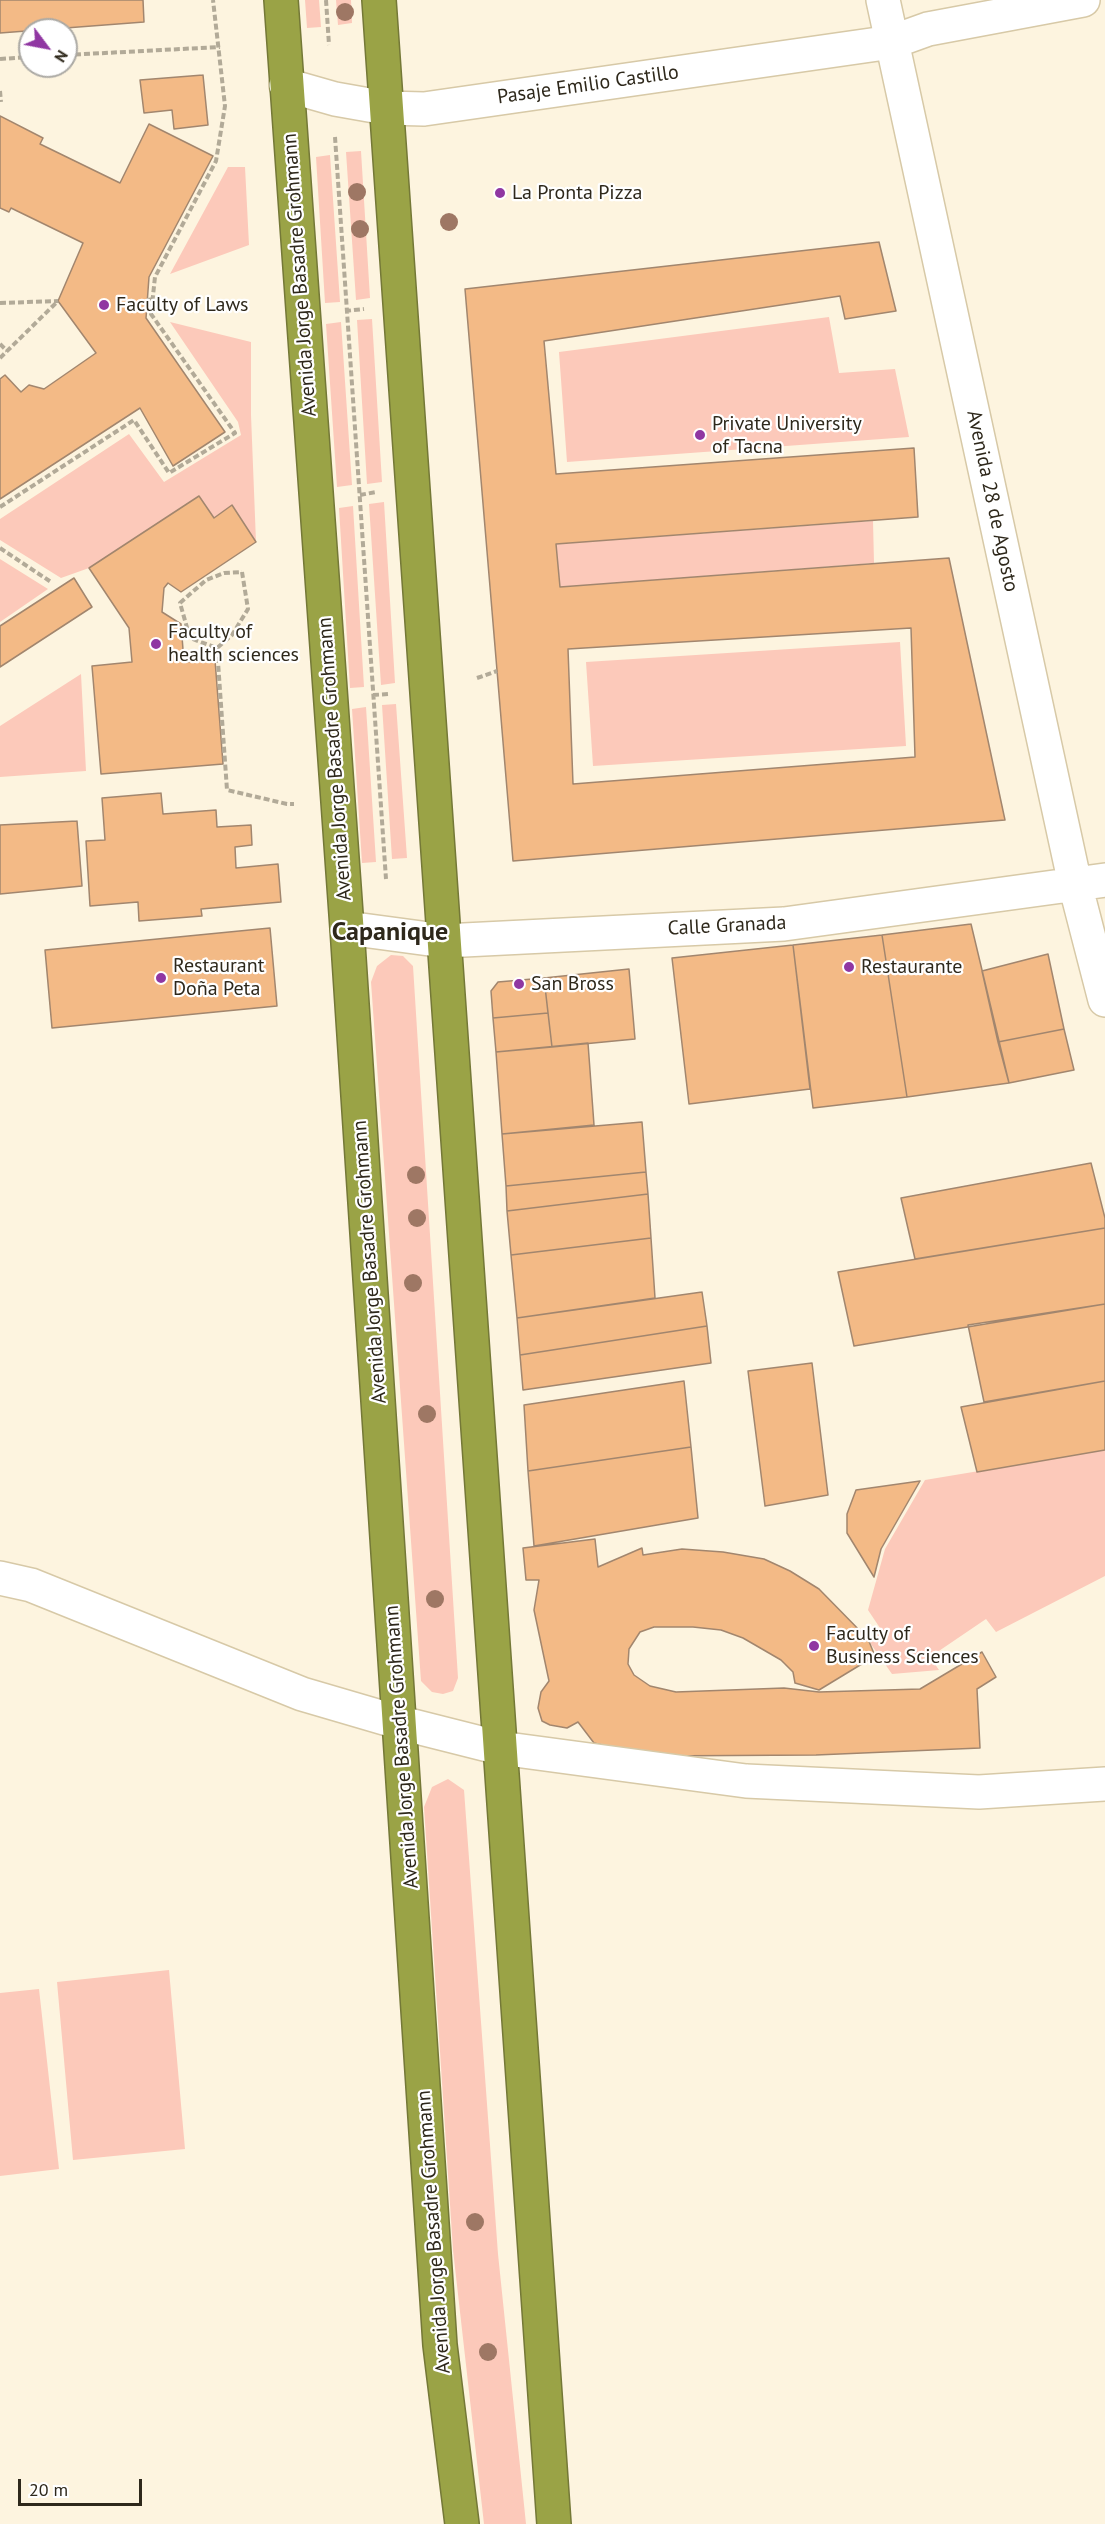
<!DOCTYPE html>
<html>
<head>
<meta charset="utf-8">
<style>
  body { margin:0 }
  #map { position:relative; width:1105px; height:2524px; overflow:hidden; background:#fdf4df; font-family:"PT Sans",sans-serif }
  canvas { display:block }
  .north { position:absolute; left:18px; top:18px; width:60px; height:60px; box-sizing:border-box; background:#fff; border:2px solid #aba9a4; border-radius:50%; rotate:122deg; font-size:16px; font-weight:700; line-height:24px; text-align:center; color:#2e281b }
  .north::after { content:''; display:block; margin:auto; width:21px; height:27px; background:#9037a2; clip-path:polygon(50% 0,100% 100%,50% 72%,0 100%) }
  .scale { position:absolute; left:18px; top:2479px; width:124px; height:27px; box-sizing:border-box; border:3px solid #2e281b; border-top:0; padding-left:8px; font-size:18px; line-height:21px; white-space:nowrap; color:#2e281b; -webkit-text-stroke:4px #fff; paint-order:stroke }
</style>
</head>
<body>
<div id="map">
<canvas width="1105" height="2524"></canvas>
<div class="north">N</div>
<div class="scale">20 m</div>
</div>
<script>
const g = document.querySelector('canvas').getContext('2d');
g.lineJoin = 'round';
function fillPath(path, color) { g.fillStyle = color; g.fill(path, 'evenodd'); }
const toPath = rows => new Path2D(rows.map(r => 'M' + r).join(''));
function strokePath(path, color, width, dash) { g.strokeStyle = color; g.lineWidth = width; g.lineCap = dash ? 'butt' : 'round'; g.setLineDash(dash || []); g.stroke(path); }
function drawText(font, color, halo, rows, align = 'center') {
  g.font = font + ' "PT Sans",sans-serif'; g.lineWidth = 4.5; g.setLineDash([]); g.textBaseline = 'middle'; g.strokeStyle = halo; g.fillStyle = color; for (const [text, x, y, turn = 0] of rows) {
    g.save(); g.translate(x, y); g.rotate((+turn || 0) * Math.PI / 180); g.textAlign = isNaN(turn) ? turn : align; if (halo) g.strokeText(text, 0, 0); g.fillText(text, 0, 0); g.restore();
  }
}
const green = toPath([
  [305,0,319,0,321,27,307,28],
  [336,0,351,0,352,23,338,25],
  [361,151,370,298,356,300,346,152],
  [330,155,340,302,325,303,316,157],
  [228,167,245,167,249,245,170,274],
  [829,317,839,373,895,369,909,437,567,462,559,352],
  [372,319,382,482,367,484,357,320],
  [170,322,251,342,251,415,256,542,233,506,214,518,199,496,89,568,61,578,0,540,0,519,129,434,164,482,241,435,238,422],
  [341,322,352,485,337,487,326,324],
  [384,502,395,683,381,685,369,504],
  [353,506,364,687,350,688,339,508],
  [873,521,874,563,560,587,556,544],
  [0,559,48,589,0,622],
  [900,642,906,746,593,766,586,662],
  [81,674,86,771,0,777,0,726],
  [396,704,407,858,392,859,382,705],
  [366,707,376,862,362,863,352,709],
  [391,955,403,956,413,966,458,1678,453,1691,443,1694,432,1692,421,1681,371,982,377,966],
  [1105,1450,1105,1576,996,1632,986,1619,930,1657,939,1670,892,1674,868,1640,882,1631,868,1610,885,1549,925,1480],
  [448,1779,464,1790,498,2254,526,2524,484,2524,453,2250,424,1807,432,1787],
  [169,1970,185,2149,73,2160,57,1982],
  [39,1989,59,2169,0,2176,0,1993]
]);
const building = toPath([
  [0,0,143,0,144,22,0,33,0,0],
  [203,75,208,125,174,129,172,110,144,113,140,80,203,75],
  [0,116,43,138,40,144,120,183,149,124,213,156,149,277,146,318,225,432,173,466,140,408,0,499,0,379,5,375,21,392,29,385,44,389,96,353,58,301,83,243,11,208,9,212,0,208,0,116],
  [879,242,896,311,845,319,840,296,544,341,556,474,914,448,918,517,556,544,560,587,949,558,1005,820,513,861,465,289,879,242],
  [911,628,915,757,573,784,568,649,911,628],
  [199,496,214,518,232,505,256,542,181,592,168,583,164,588,162,612,181,624,184,662,215,660,223,764,101,774,92,666,132,662,129,628,89,568,199,496],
  [74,578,92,607,0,667,0,626,74,578],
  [161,793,163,814,216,810,217,827,251,825,252,845,235,847,236,868,278,864,281,902,201,909,202,916,139,921,138,902,90,906,86,841,105,840,102,798,161,793],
  [77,821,82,886,0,894,0,825,77,821],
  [971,924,1009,1083,907,1097,882,935,971,924],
  [270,928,277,1006,52,1028,45,950,270,928],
  [882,935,907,1097,813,1108,793,945,882,935],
  [793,945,810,1089,689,1104,672,958,793,945],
  [1048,954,1064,1029,998,1042,982,971,1048,954],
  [629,969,635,1039,552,1047,544,978,629,969],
  [544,978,548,1013,493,1018,491,991,498,982,544,978],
  [548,1013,552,1047,496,1052,493,1018,548,1013],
  [1064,1029,1074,1070,1009,1083,998,1042,1064,1029],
  [588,1043,594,1125,502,1134,496,1052,588,1043],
  [642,1122,646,1172,506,1186,502,1134,642,1122],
  [1091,1163,1105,1218,1105,1228,915,1259,901,1198,1091,1163],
  [646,1172,648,1194,507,1211,506,1186,646,1172],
  [648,1194,651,1238,511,1255,507,1211,648,1194],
  [1105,1228,1105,1304,854,1346,838,1272,1105,1228],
  [651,1238,655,1298,517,1318,511,1255,651,1238],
  [702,1292,707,1326,520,1355,517,1318,702,1292],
  [1105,1304,1105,1381,984,1402,968,1325,1105,1304],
  [707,1326,711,1363,523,1390,520,1355,707,1326],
  [812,1363,828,1495,765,1506,748,1371,812,1363],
  [684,1381,691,1447,528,1471,524,1405,684,1381],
  [1105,1381,1105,1450,977,1472,961,1407,1105,1381],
  [691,1447,698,1518,534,1546,528,1471,691,1447],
  [920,1481,881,1549,874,1577,847,1533,847,1514,856,1490,920,1481],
  [595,1539,598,1567,642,1548,643,1555,682,1549,723,1552,764,1559,790,1571,819,1589,868,1639,875,1656,819,1690,795,1683,793,1672,781,1660,743,1638,721,1630,693,1627,654,1627,640,1632,629,1649,628,1664,634,1675,650,1686,676,1692,784,1688,819,1692,920,1689,982,1652,996,1677,977,1689,980,1748,816,1755,647,1756,594,1743,578,1722,567,1728,550,1725,542,1721,538,1708,541,1692,549,1681,534,1610,539,1580,526,1580,523,1548,595,1539]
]);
const path = toPath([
  [326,0,329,45],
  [66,55,220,47],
  [0,59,30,57],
  [0,91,1,102],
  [335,137,386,879],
  [147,300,154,299],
  [0,303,58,301],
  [345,311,364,309],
  [0,344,7,351],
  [0,358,58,301],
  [360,495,376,492],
  [0,507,134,420,169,473,235,433,151,314,155,277,216,161,225,106,213,0],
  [0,548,51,582],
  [242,572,248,609,232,635,217,648,190,638,180,603,206,580,224,573,242,572],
  [217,648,227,790,287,804,294,804],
  [477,678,497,671],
  [373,695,389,694]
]);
const minor = toPath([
  [883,0,1075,884,1105,1000],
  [286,85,335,99,386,108,424,109,892,42,928,29,1083,0],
  [347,928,444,941,784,924,1105,880],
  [0,1578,31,1585,302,1694,401,1723,500,1748,746,1781,979,1792,1105,1784]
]);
const highway = toPath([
  [281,0,347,928,440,2345,462,2524],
  [379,0,554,2524]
]);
const trees = [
  [345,12],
  [357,192],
  [449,222],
  [360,229],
  [416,1175],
  [417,1218],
  [413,1283],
  [427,1414],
  [435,1599],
  [475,2222],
  [488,2352]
];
const markers = [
  [500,193,6,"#9037a2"],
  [104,305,6,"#9037a2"],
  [700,435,6,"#9037a2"],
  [156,644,6,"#9037a2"],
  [849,967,6,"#9037a2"],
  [161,978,6,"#9037a2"],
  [519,984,6,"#9037a2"],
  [814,1646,6,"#9037a2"]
];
const streetNames = [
  ["Pasaje Emilio Castillo",588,85,-8],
  ["Avenida Jorge Basadre Grohmann",300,275,-94],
  ["Avenida 28 de Agosto",992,501,78],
  ["Avenida Jorge Basadre Grohmann",335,759,-94],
  ["Calle Granada",727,926,-3],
  ["Avenida Jorge Basadre Grohmann",370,1262,-94],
  ["Avenida Jorge Basadre Grohmann",402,1747,-94],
  ["Avenida Jorge Basadre Grohmann",434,2232,-94]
];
const poiNames = [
  ["La Pronta Pizza",512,193],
  ["Faculty of Laws",116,305],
  ["Private University",712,424],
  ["of Tacna",712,447],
  ["Faculty of",168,632],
  ["health sciences",168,655],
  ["Restaurant",173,966],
  ["Doña Peta",173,989],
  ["Restaurante",861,967],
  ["San Bross",531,984],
  ["Faculty of",826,1634],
  ["Business Sciences",826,1657]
];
const districtNames = [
  ["Capanique",390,933]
];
fillPath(green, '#fcc9ba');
fillPath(building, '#f3ba86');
strokePath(building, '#a2866e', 1.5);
strokePath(minor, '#d7c9a7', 36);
strokePath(highway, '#747837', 36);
strokePath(path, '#b2aa98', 4, [6, 3]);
strokePath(minor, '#fff', 33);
strokePath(highway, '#9aa346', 33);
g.fillStyle = '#9e7764';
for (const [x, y] of trees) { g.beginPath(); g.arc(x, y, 9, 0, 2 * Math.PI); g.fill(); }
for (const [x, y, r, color] of markers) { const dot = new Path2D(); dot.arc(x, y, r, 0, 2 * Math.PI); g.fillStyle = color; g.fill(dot); strokePath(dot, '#fff', 2); }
drawText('20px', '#2e281b', '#fff', streetNames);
drawText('20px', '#2e281b', '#fff', poiNames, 'left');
drawText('bold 26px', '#2e281b', '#fff', districtNames);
</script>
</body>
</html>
